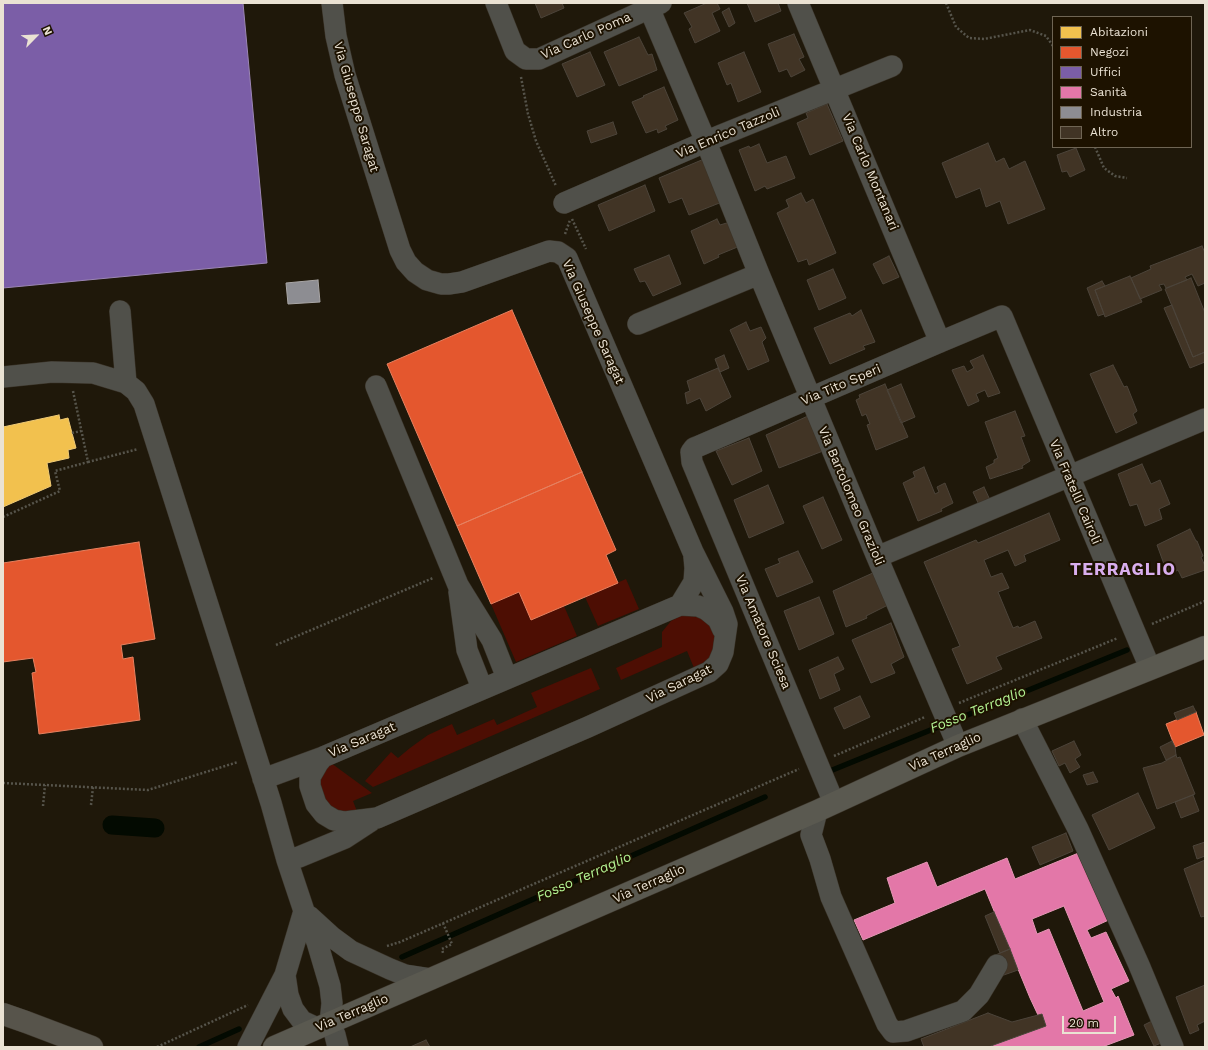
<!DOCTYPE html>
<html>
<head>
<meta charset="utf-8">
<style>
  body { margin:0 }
  #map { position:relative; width:1208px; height:1050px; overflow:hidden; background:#1f180a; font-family:"Work Sans",sans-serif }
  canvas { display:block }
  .frame { position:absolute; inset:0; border:4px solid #eae2d3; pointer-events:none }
  .legend { position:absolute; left:1052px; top:16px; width:140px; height:132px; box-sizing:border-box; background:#1d1200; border:1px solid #6f6554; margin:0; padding:5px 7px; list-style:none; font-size:12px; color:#eae2d3 }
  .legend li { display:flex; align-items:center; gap:8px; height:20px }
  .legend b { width:20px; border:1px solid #6f6554 }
  .north { position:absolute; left:16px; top:16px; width:40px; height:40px; -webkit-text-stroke:3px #1d1200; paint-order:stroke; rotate:66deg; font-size:11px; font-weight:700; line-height:16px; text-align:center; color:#eae2d3 }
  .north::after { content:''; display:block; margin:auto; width:14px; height:18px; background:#eae2d3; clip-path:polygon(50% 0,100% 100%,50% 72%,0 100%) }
  .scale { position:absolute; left:1062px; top:1016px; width:54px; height:18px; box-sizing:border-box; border:2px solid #eae2d3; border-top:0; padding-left:5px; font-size:12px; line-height:14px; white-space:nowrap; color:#eae2d3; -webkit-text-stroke:3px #1d1200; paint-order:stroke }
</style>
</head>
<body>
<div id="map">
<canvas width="1208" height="1050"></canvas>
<div class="frame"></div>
<ul class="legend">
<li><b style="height:11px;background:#f2c14e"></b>Abitazioni</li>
<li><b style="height:11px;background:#e4572e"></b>Negozi</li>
<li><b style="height:11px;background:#7b5ea7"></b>Uffici</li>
<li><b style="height:11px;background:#e377a8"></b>Sanità</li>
<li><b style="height:11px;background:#8d8d92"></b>Industria</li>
<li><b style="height:11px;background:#413425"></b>Altro</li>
</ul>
<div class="north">N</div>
<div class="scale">20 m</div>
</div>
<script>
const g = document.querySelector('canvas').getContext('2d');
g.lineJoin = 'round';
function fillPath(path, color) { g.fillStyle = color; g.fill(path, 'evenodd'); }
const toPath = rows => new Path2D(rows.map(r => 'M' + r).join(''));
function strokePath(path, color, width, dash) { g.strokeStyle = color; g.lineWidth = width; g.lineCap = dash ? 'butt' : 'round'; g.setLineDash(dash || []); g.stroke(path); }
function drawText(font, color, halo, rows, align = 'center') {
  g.font = font + ' "Work Sans",sans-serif'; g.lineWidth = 4; g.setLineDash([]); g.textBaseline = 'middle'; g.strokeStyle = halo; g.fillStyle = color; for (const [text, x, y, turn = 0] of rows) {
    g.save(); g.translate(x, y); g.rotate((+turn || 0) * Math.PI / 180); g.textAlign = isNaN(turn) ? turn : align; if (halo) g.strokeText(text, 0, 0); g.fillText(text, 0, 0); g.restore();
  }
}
const green = toPath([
  [626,579,639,609,598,626,585,597],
  [519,592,531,620,564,606,577,636,516,662,491,604],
  [684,614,697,615,709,623,715,637,714,650,707,661,694,668,687,651,621,680,616,668,662,647,662,632,671,621],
  [591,668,600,689,373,787,365,781,391,752,398,758,410,748,428,735,452,724,457,735,494,719,497,725,537,707,531,693],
  [331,763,372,793,353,801,358,814,332,813,318,786,322,774]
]);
const homes = toPath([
  [59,415,60,420,68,418,76,448,68,450,69,458,47,463,51,486,3,507,3,427,59,415]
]);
const shops = toPath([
  [512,310,582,472,457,526,387,364,512,310],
  [582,472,616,550,606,555,618,583,531,620,519,592,491,604,457,526,582,472],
  [139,542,155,639,121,645,123,659,133,657,140,720,39,734,32,673,36,672,33,658,3,662,3,563,139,542],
  [1196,712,1204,735,1175,747,1166,724,1196,712]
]);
const offices = toPath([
  [3,3,243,3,267,263,3,288,3,3]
]);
const health = toPath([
  [1081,852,1113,918,1087,930,1091,938,1106,932,1129,981,1111,989,1116,998,1118,996,1134,1035,1102,1047,988,1047,1046,1026,1042,1014,1038,1015,1030,998,985,889,863,940,854,920,895,903,887,878,927,862,937,887,1007,858,1015,879,1081,852],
  [1064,906,1104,1002,1083,1011,1049,929,1037,934,1032,919,1064,906]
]);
const industry = toPath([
  [318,280,320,302,288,304,286,283,318,280]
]);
const stream = toPath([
  [830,771,1127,650],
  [402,957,765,797],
  [199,1047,239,1029]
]);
const canal = toPath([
  [112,825,155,828]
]);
const building = toPath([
  [535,3,562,3,564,8,541,18,535,3],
  [707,3,717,3,720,9,712,13,720,31,695,43,689,29,692,27,684,13,707,3],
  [747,3,778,3,781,11,755,22,747,3],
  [729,8,735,23,729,27,722,12,729,8],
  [794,34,804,57,799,59,805,70,791,77,787,69,779,72,768,44,794,34],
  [639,37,648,55,652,54,657,70,619,86,604,52,639,37],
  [590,52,605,85,577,97,562,64,590,52],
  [744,52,761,92,738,102,731,83,727,85,718,63,744,52],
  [664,87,678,120,665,126,667,129,658,133,657,129,646,133,632,102,644,97,643,96,664,87],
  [827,104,843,141,810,155,797,123,808,118,806,113,827,104],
  [613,122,617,134,591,143,587,131,613,122],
  [988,143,996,162,1004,158,1009,169,1025,161,1045,209,1008,224,1000,201,986,207,980,188,956,198,942,163,988,143],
  [759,144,767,163,786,156,795,178,767,189,765,186,755,191,739,150,749,146,750,148,759,144],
  [1076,148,1085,170,1070,177,1067,171,1062,172,1057,155,1076,148],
  [704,159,722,202,689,215,682,198,669,203,659,178,704,159],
  [645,185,655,211,609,231,598,205,645,185],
  [801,193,806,203,813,199,836,253,809,265,807,259,798,262,777,213,789,207,786,200,801,193],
  [717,219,720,225,730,222,740,246,718,255,719,257,704,264,691,231,717,219],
  [1202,246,1205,253,1205,283,1198,286,1192,274,1185,277,1187,280,1166,288,1164,284,1159,285,1162,290,1140,299,1131,278,1151,269,1150,266,1202,246],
  [669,255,681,284,653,296,645,281,640,282,634,269,669,255],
  [889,256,899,277,883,284,873,264,889,256],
  [833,269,846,298,819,310,807,280,833,269],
  [1130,276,1142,302,1105,317,1095,290,1130,276],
  [1191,278,1205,313,1205,352,1193,357,1165,289,1191,278],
  [1102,281,1105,286,1095,290,1104,314,1098,316,1087,288,1102,281],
  [1172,305,1193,357,1205,352,1205,362,1190,368,1164,308,1172,305],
  [861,310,875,342,863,346,865,349,830,364,814,328,850,313,852,316,861,310],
  [746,322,750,331,761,327,766,338,762,342,769,361,748,370,730,330,746,322],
  [724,355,729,368,720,372,715,359,724,355],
  [983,355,1000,393,988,397,985,390,976,394,979,401,968,406,952,370,964,366,967,372,974,368,970,361,983,355],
  [1113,365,1124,387,1127,386,1137,411,1133,414,1137,423,1116,433,1090,374,1113,365],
  [718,368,731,397,706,411,700,398,687,404,685,393,690,391,687,381,718,368],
  [885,384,908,437,876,450,867,425,870,424,866,414,862,416,856,400,860,398,859,395,885,384],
  [901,384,915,417,901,423,887,390,901,384],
  [1015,411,1025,436,1021,437,1030,461,1022,466,1023,468,990,479,986,467,994,463,994,460,998,458,985,422,1015,411],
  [808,416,823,451,779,468,766,435,808,416],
  [749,438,762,471,732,485,716,451,749,438],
  [1142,464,1151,484,1160,480,1170,504,1159,509,1162,519,1145,526,1137,504,1130,506,1118,474,1142,464],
  [924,467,935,494,939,492,937,487,945,483,953,503,941,509,942,511,918,521,903,483,915,477,913,472,924,467],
  [768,485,784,523,749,538,734,500,768,485],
  [984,487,990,500,979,505,973,492,984,487],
  [823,497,842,540,822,549,803,506,823,497],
  [1049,513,1060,540,1024,555,1026,561,1015,566,1008,550,984,560,991,577,1002,573,1009,588,998,592,1013,628,1018,626,1019,628,1035,621,1042,638,996,657,1002,669,967,684,952,649,960,646,924,562,976,540,978,543,1049,513],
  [1190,529,1196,541,1197,541,1203,556,1201,557,1205,566,1205,570,1182,578,1178,570,1168,575,1157,545,1190,529],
  [798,551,813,582,777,597,765,569,780,563,778,559,798,551],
  [875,572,888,605,866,616,867,618,846,627,833,591,875,572],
  [819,597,834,634,799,650,784,611,819,597],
  [891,623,904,657,891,664,895,673,871,683,852,640,891,623],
  [838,657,844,669,834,674,840,690,820,699,809,670,838,657],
  [860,696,870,717,844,729,834,708,860,696],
  [1193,706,1196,712,1177,720,1174,713,1193,706],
  [1074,741,1081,755,1075,759,1080,767,1070,773,1065,763,1059,766,1052,751,1074,741],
  [1172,741,1175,747,1176,755,1166,760,1160,747,1172,741],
  [1176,755,1177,758,1180,757,1195,794,1157,809,1143,768,1162,763,1176,755],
  [1093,772,1098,782,1087,785,1083,775,1093,772],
  [1138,793,1155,828,1109,850,1092,815,1138,793],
  [1193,795,1199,811,1181,818,1175,802,1193,795],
  [1066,833,1073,851,1040,865,1032,847,1066,833],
  [1205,842,1205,856,1197,859,1193,846,1205,842],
  [1205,860,1205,916,1201,917,1184,869,1205,860],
  [994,912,1010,949,1000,953,985,916,994,912],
  [1010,949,1018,970,1001,976,993,956,1010,949],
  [1205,985,1205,1021,1197,1025,1199,1030,1190,1034,1176,997,1205,985],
  [988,1013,1012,1022,1042,1014,1046,1026,988,1047,924,1047,921,1039,988,1013],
  [1156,1019,1166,1041,1154,1046,1144,1025,1156,1019],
  [426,1040,430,1047,410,1047,426,1040]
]);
const path = toPath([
  [946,3,956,27,969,38,984,39,1030,30,1046,36,1053,46],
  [521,77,528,114,536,141,556,186],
  [1095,147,1104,168,1115,176,1127,178],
  [572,219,586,249],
  [565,234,570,220],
  [72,433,81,431],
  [88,462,138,449],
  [3,517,60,491,55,471,88,462,73,391],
  [1152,624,1205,601],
  [276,645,433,578],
  [959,703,1118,638],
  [834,756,925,717],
  [3,783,148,790,238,762],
  [91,805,93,787],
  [43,806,45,785],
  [443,923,452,944,442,949,443,953],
  [387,946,400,942,799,769],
  [157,1047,248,1005]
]);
const minor = toPath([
  [496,3,515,51,526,59,539,59,661,3],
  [647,3,706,142,759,274,877,557,958,746],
  [798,3,940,342],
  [564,203,719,136,892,66],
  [120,311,126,383],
  [638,324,759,274],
  [3,377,52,372,93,373,126,383,136,391,144,404,271,803,287,860,304,911,317,942,330,986,332,1003,330,1023,335,1035,338,1047],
  [376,386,458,585,492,640,507,678],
  [877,557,1205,419],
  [459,592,467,650,482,688],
  [680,605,694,582,695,568,694,557],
  [1022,719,1078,829,1139,965,1173,1047],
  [323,757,318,763,310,777,310,786,316,804,324,814,334,820,345,822,377,818,588,727,709,672,718,664,723,652,727,624,723,612,693,552,567,258,558,252,549,251,462,282,449,284,441,284,427,280,415,272,406,262,400,250,345,75,336,36,332,3],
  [263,779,323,757,680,605,698,606,707,610,718,619,723,630],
  [834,803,692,462,691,452,694,448,699,446,940,342,1002,316,1150,668],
  [817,811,811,835,820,859,831,897,887,1024,893,1032,906,1031,963,1011,979,995,997,965],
  [287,860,299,857,345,838,371,821],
  [309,916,332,937,351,951,390,969,405,975,431,979],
  [285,975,288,995,293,1009,302,1021,317,1028],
  [248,1047,285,975,304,911]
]);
const major = toPath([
  [274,1047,817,811,958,746,1205,647]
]);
const highway = toPath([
  [3,1014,26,1022,92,1047]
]);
const streetNames = [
  ["Via Carlo Poma",586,36,-24],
  ["Via Giuseppe Saragat",356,107,74],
  ["Via Enrico Tazzoli",728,133,-23],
  ["Via Carlo Montanari",870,172,67],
  ["Via Giuseppe Saragat",593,322,66],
  ["Via Tito Speri",841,385,-23],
  ["Via Fratelli Cairoli",1075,492,67],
  ["Via Bartolomeo Grazioli",851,496,67],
  ["Via Amatore Sciesa",763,632,67],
  ["Via Saragat",679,684,-26],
  ["Via Saragat",362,740,-23],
  ["Via Terraglio",945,752,-24],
  ["Via Terraglio",649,884,-24],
  ["Via Terraglio",352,1013,-23]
];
const waterNames = [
  ["Fosso Terraglio",978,710,-22],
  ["Fosso Terraglio",584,877,-24]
];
const districtNames = [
  ["TERRAGLIO",1123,570]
];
fillPath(green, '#4d0e03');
fillPath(homes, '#f2c14e');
strokePath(homes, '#f0cb76', 1);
fillPath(shops, '#e4572e');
strokePath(shops, '#e68160', 1);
fillPath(offices, '#7b5ea7');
strokePath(offices, '#9c86b4', 1);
fillPath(health, '#e377a8');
strokePath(health, '#e597b5', 1);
fillPath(industry, '#8d8d92');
strokePath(industry, '#a9a6a6', 1);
strokePath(stream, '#030a01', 5.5);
strokePath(canal, '#030a01', 19);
fillPath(building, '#413425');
strokePath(building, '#4c443a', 1);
strokePath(minor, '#3a3328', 22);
strokePath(major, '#3a3328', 23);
strokePath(highway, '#3a3328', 23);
strokePath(path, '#56544b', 2.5, [2, 2]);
strokePath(minor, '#50504a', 21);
strokePath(major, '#5a5950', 22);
strokePath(highway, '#57544b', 22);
drawText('13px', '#eae2d3', '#1d1200', streetNames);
drawText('italic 14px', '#b2f292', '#1d1200', waterNames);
g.letterSpacing = '1px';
drawText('bold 17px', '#d9aeee', '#1d1200', districtNames);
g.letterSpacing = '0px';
</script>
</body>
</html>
